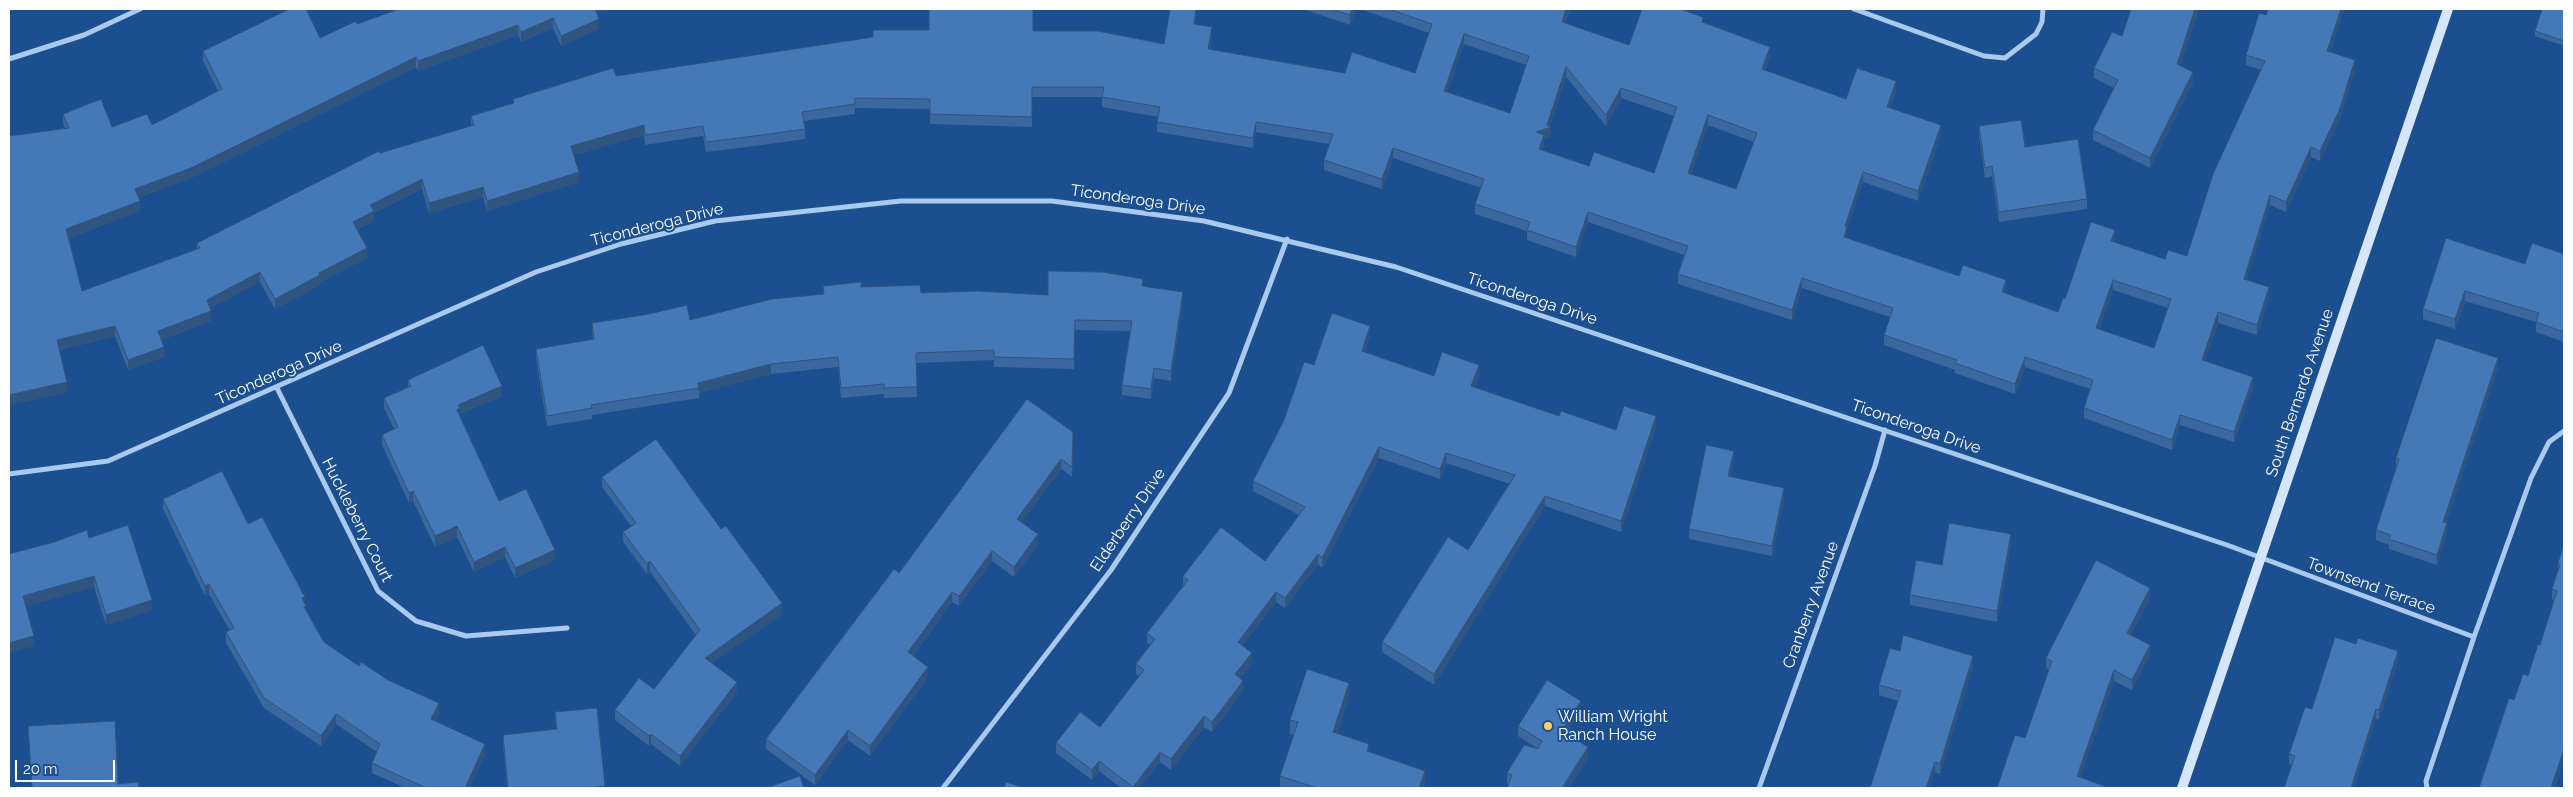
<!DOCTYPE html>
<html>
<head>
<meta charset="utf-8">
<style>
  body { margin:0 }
  #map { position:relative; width:2573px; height:797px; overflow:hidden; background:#1b4f8f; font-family:Raleway,sans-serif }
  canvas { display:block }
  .frame { position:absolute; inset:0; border:10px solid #fff; pointer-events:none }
  .scale { position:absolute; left:15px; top:760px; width:100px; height:22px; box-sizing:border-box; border:2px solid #fff; border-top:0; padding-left:6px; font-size:15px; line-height:18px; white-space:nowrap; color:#fff; -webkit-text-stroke:4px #1b4f8f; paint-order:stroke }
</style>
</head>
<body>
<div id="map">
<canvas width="2573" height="797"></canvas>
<div class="frame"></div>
<div class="scale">20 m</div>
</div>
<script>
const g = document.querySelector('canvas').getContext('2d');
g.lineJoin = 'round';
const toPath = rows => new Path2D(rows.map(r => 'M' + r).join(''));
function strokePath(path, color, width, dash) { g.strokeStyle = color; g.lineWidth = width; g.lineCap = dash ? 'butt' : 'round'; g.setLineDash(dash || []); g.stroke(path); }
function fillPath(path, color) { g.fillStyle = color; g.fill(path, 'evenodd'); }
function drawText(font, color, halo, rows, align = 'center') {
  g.font = font + ' Raleway,sans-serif'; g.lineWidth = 4; g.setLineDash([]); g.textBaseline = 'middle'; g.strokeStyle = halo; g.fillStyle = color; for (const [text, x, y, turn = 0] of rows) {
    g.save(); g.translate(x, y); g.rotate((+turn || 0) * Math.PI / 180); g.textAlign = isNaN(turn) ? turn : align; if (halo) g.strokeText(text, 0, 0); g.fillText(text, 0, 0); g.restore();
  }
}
const street = toPath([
  [1854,9,1984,56,2005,58,2036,34,2042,22,2043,9],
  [9,59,84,35,140,9],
  [277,388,378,591,416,621,466,636,567,628],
  [9,474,108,461,536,272,621,244,715,221,901,201,1052,201,1204,221,1396,267,2227,545,2474,637],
  [943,788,1111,570,1229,393,1287,239],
  [1759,788,1875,466,1885,430],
  [2427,788,2426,781,2474,637,2531,478,2549,442,2564,431]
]);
const secondary = toPath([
  [2182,788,2448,9]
]);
const wall = toPath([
  [399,9,610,9,596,12,599,29,561,46,553,28,521,42,518,35,418,71,416,67,191,178,138,198,140,211,69,238,82,291,197,249,197,243,380,153,471,126,471,116,513,103,513,99,616,76,1033,31,1164,44,1196,9,1195,24,1212,37,1210,49,1345,73,1415,73,1429,33,1360,9,1570,9,1565,23,1629,45,1703,23,1770,57,1765,71,1846,99,1896,91,1890,108,1941,135,1918,201,1863,182,1847,229,1847,238,1959,276,2006,290,2005,293,2058,312,2065,299,2115,240,2114,242,2165,259,2187,256,2261,70,2246,65,2246,55,2266,15,2344,9,2330,52,2355,71,2339,121,2320,161,2311,157,2286,212,2270,205,2246,280,2269,297,2257,335,2218,323,2205,361,2253,387,2234,442,2180,425,2172,450,2084,418,2084,408,2090,389,2025,367,2015,394,1955,373,1955,370,1884,345,1884,335,1890,317,1802,288,1792,320,1678,284,1678,274,1684,255,1588,222,1576,257,1527,240,1527,231,1475,214,1475,204,1481,188,1393,158,1382,189,1324,170,1324,160,1329,144,1256,132,1253,148,1157,132,1157,122,1158,117,1102,107,1102,97,1032,97,1032,127,930,124,930,109,855,108,855,114,804,121,805,129,805,139,762,145,706,152,703,136,645,145,644,135,574,155,579,182,487,211,483,197,429,213,422,189,374,213,374,221,357,230,367,258,320,282,320,285,275,309,260,282,210,308,211,321,161,340,164,357,128,370,115,336,59,350,67,392,9,405,9,136,65,128,63,124,63,114,112,127,152,125,218,91,203,61,203,51,320,38,357,24],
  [1464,44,1526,65,1510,113,1447,93],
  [1566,77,1606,126,1621,98,1674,116,1654,173,1589,166,1542,150,1544,145,1544,139,1551,137,1550,126],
  [1708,125,1754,142,1736,189,1691,174],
  [2113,290,2168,308,2154,348,2099,329],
  [1303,9,1356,9,1350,25],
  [2131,9,2199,9,2180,65,2193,82,2150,168,2093,140,2093,130,2114,88,2094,78,2094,68,2122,36],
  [2564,9,2564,46,2535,36,2535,31],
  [1979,126,2025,147,2087,199,2087,209,1999,222,1992,176,1985,178,1979,136],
  [2564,254,2564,342,2536,332,2536,322,2465,301,2455,329,2423,319,2423,309,2525,264],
  [823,286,861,287,921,293,1048,295,1143,286,1183,302,1171,381,1154,378,1151,399,1122,395,1122,385,1130,331,1075,330,1074,369,994,367,994,360,916,363,917,397,884,398,884,394,841,398,838,367,771,374,699,393,699,398,592,415,592,419,547,426,536,359,536,349,593,340,592,333,592,323,690,320,823,294],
  [1370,336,1365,352,1434,376,1479,375,1475,387,1559,416,1616,430,1656,426,1621,532,1545,506,1434,685,1382,652,1382,642,1468,550,1510,484,1446,463,1440,479,1379,458,1322,568,1318,564,1285,608,1276,602,1242,646,1252,663,1240,678,1243,691,1212,732,1204,727,1171,770,1160,762,1140,788,1121,788,1099,771,1092,780,1056,753,1056,743,1100,727,1139,676,1136,674,1136,664,1150,645,1147,643,1147,633,1183,586,1183,576,1265,561,1299,515,1253,491,1253,481,1314,365],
  [2498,368,2446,523,2447,533,2437,565,2389,549,2389,545,2376,540,2376,530,2396,467,2396,458],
  [408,380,502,396,460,414,460,417,499,501,555,560,515,578,505,557,474,572,457,537,435,547,413,501,409,503,382,445,382,435,394,429,384,408,384,398,408,387],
  [1073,432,1072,477,1061,469,1022,522,1038,544,1014,577,992,561,959,606,952,602,913,656,928,677,870,756,848,740,815,785,766,749,766,739,899,573],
  [1734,461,1730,477,1784,498,1772,556,1689,539,1689,529],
  [602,477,782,614,712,663,737,692,680,766,651,744,649,746,615,720,615,710,654,689,696,635,650,572,647,574,623,542,623,532,631,526,602,487],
  [163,499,248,524,305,604,306,611,324,642,359,666,439,713,435,721,485,754,469,788,405,788,372,773,372,763,377,752,336,724,321,746,264,708,226,643,226,632,230,631,209,594,205,596,163,509],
  [89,538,152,610,106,625,94,587,26,606,34,646,9,554],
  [2011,544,1997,622,1910,605,1910,595,1942,565],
  [2564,544,2564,759,2555,788,2479,788,2514,700,2528,676,2540,645,2554,600,2552,599,2552,589,2558,573,2558,563],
  [2150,598,2131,635,2150,655,2132,690,2114,681,2080,777,2104,788,1997,788,2025,738,2049,670,2046,668,2046,658],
  [1900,651,1973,666,1940,774,1935,772,1898,701,1879,695,1879,685],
  [2398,661,2379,720,2376,719,2292,765,2289,764,2289,754,2312,709],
  [1349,697,1337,734,1425,785,1424,788,1280,788,1280,776,1294,735,1290,734,1290,720],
  [597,708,605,788,507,788,503,745,503,735,556,729,555,712],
  [1581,711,1566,734,1588,757,1569,788,1507,788,1509,784,1507,783,1507,773,1538,749,1518,736,1518,726],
  [28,726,118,784,139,788,32,788]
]);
const shadedWall = toPath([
  [592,9,610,9,592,13],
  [1196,9,1196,16,1194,34,1194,24],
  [1352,9,1356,9,1350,25,1350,15],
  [1566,9,1570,9,1562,32,1562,22],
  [2195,9,2199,9,2177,74,2177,64],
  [2341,9,2344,9,2327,61,2327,51],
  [553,18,553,28,521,42,521,32],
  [599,19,599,29,561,46,561,36],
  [518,25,518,35,418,71,418,61],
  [1212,27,1212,37,1208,59,1208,49],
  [1464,34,1464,44,1444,102,1444,91],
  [1770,47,1770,57,1762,79,1762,69],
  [416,57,416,67,191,178,135,199,135,189],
  [2355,60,2355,71,2339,121,2320,161,2320,151],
  [1566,67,1566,77,1550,127,1551,127,1551,137,1544,139,1544,145,1539,159,1536,132,1547,125],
  [2193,72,2193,82,2150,168,2150,158],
  [1896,81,1896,91,1887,117,1887,107],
  [1621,88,1621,98,1606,126,1606,115],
  [1708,115,1708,125,1688,183,1688,173],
  [1256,122,1256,132,1253,148,1253,138],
  [644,125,644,135,571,156,571,146],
  [1941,125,1941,135,1918,201,1918,191],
  [2311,147,2311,157,2286,212,2286,202],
  [1393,148,1393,158,1382,189,1382,179],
  [579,172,579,182,487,211,487,201],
  [1863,172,1863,182,1847,229,1847,237,1844,247,1845,226],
  [422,179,422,189,374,213,374,221,353,232,353,222,370,205],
  [483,187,483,197,429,213,429,203],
  [2270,195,2270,205,2244,289,2244,279],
  [140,201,140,211,66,239,66,229],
  [1588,212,1588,222,1576,257,1576,247],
  [2115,230,2115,240,2111,251,2111,241],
  [367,248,367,258,320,282,320,285,275,309,275,299,319,273],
  [260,272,260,282,207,310,207,300],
  [1802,278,1802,288,1792,320,1792,310],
  [2006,280,2006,290,2002,302,2002,292],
  [2113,280,2113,290,2096,338,2096,328],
  [2269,287,2269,297,2257,335,2257,325],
  [2465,291,2465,301,2455,329,2455,319],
  [1183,292,1183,302,1171,381,1171,371],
  [211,311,211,321,158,341,158,331],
  [2218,312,2218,323,2202,370,2202,360],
  [115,326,115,336,57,350,57,340],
  [1370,326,1370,336,1362,361,1362,351],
  [164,347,164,357,128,370,128,360],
  [2025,357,2025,367,2015,394,2015,384],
  [2498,358,2498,368,2443,532,2443,522],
  [771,364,771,374,699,393,698,383],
  [1479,365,1479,375,1471,396,1471,386],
  [1154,368,1154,378,1151,399,1151,389],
  [2253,377,2253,387,2234,442,2234,432],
  [67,382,67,392,9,405,9,395],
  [502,386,502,396,460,414,460,419,457,410,458,405],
  [2180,415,2180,425,2172,450,2172,440],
  [1656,416,1656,426,1621,532,1621,521],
  [1379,447,1379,458,1322,568,1322,558],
  [1734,451,1734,461,1728,487,1728,476],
  [1446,453,1446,463,1440,479,1440,469],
  [1061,459,1061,469,1017,529,1017,519],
  [1784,488,1784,498,1772,556,1772,546],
  [413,491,413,501,409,503,409,493],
  [1545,496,1545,506,1434,685,1434,674],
  [2447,523,2447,533,2437,565,2437,555],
  [457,526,457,537,435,547,435,536],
  [1038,534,1038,544,1014,577,1014,567],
  [2011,534,2011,544,1997,622,1997,611],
  [505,547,505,557,474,572,474,562],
  [555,550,555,560,515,578,515,568],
  [992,551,992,561,959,606,959,596],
  [1318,554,1318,564,1285,608,1285,598],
  [650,561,650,572,647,574,647,564],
  [94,576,94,587,23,607,23,596],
  [209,584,209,594,205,596,205,586],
  [2150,588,2150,598,2127,643,2127,633],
  [952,592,952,602,908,662,908,652],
  [1276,592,1276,602,1238,652,1238,642],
  [305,597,305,606,306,606,306,616,302,598],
  [152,600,152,610,106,625,106,615],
  [782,603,782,614,705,668,705,658],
  [34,636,34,646,9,653,9,643],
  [2150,645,2150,655,2132,690,2132,680],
  [2398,651,2398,661,2379,720,2379,710],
  [1252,653,1252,663,1235,684,1235,674],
  [1973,656,1973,666,1940,774,1940,764],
  [928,667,928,677,870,756,870,746],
  [2114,670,2114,681,2077,786,2077,776],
  [1243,681,1243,691,1212,732,1212,722],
  [737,682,737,692,680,766,680,756],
  [1349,683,1349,697,1333,746,1333,732],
  [1581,701,1581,711,1562,741,1562,731],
  [439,703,439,713,431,729,431,719],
  [2376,709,2376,719,2354,788,2351,788],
  [336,714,336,724,321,746,321,736],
  [1204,716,1204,727,1171,770,1171,759],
  [848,730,848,740,815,785,815,775],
  [651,734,651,744,649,746,649,736],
  [485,744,485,754,469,788,465,788],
  [1588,747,1588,757,1569,788,1562,788],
  [2564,749,2564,759,2555,788,2551,788],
  [1160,752,1160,762,1140,788,1133,788],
  [1099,761,1099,771,1092,780,1092,770],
  [1935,762,1935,772,1929,788,1926,788],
  [1425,771,1425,785,1424,788,1419,788]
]);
const building = toPath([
  [289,9,306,9,320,38,356,21,357,24,399,9,595,9,599,19,561,36,553,18,521,32,518,25,418,61,416,57,191,168,135,189,140,201,66,229,82,291,200,248,197,243,379,151,380,153,474,125,471,116,514,103,513,99,613,68,616,76,873,37,873,30,929,30,929,9,1033,9,1033,31,1098,31,1164,44,1170,9,1196,9,1194,24,1212,27,1208,49,1345,73,1352,52,1415,73,1432,24,1389,9,1566,9,1562,22,1629,45,1642,9,1680,9,1703,17,1702,22,1770,47,1762,69,1846,99,1857,68,1896,81,1887,107,1941,125,1918,191,1863,172,1845,226,1847,227,1844,237,1959,276,1963,265,2006,280,2002,292,2058,312,2063,298,2065,299,2091,222,2115,230,2111,241,2165,259,2168,250,2187,256,2213,174,2265,61,2246,55,2259,13,2266,15,2268,9,2341,9,2327,51,2355,60,2339,111,2320,151,2311,147,2286,202,2270,195,2244,279,2269,287,2257,325,2218,312,2202,360,2253,377,2234,432,2180,415,2172,440,2084,408,2093,380,2025,357,2015,384,1955,363,1957,360,1884,335,1893,308,1802,278,1792,310,1678,274,1688,246,1588,212,1576,247,1527,230,1530,222,1475,204,1484,179,1393,148,1382,179,1324,160,1333,134,1256,122,1253,138,1157,122,1160,107,1102,97,1104,87,1032,87,1032,117,930,114,930,99,855,98,855,104,802,112,805,129,762,135,706,142,703,126,645,135,644,125,571,146,579,172,487,201,483,187,429,203,422,179,370,205,374,211,353,222,367,248,319,273,320,275,275,299,260,272,207,300,211,311,158,331,164,347,128,360,115,326,57,340,67,382,9,395,9,177,10,177,9,170,9,136,69,128,63,114,101,99,112,127,147,114,152,125,222,89,203,51,289,9],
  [1464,34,1529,56,1510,113,1444,91,1464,34],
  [1566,67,1606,115,1621,88,1677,107,1654,173,1594,152,1589,166,1539,149,1544,135,1536,132,1551,127,1547,125,1566,67],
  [1708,115,1757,133,1736,189,1688,173,1708,115],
  [2113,280,2171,299,2154,348,2096,328,2113,280],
  [1331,9,1352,9,1350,15,1331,9],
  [2131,9,2195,9,2177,64,2193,72,2150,158,2093,130,2118,80,2094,68,2112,32,2122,36,2131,9],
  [2542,9,2564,9,2564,41,2535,31,2542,9],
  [2021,120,2025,147,2078,139,2087,199,1999,212,1992,166,1985,168,1979,126,2021,120],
  [2446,238,2525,264,2532,243,2564,254,2564,332,2536,322,2539,313,2465,291,2455,319,2423,309,2446,238],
  [1048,271,1103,272,1143,279,1142,286,1183,292,1171,371,1154,368,1151,389,1122,385,1132,321,1075,320,1074,359,994,357,994,350,916,353,917,387,884,388,884,384,841,388,838,357,771,364,698,383,699,388,591,405,592,408,547,416,536,349,594,339,592,323,649,314,687,305,690,320,772,299,824,294,823,286,861,282,861,287,920,285,921,293,977,291,1048,295,1048,271],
  [1332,313,1370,326,1362,351,1434,376,1442,352,1479,365,1471,386,1559,416,1561,411,1616,430,1624,406,1656,416,1621,521,1545,496,1434,674,1382,642,1448,537,1468,550,1515,475,1446,453,1440,469,1379,447,1322,558,1318,554,1285,598,1276,592,1238,642,1252,653,1235,674,1243,681,1212,722,1204,716,1171,759,1160,752,1133,787,1099,761,1092,770,1056,743,1080,712,1100,727,1144,670,1136,664,1155,639,1147,633,1188,580,1183,576,1221,527,1265,561,1305,507,1253,481,1284,420,1304,362,1314,365,1332,313],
  [2436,338,2498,358,2443,522,2447,523,2437,555,2389,539,2391,535,2376,530,2399,459,2396,458,2436,338],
  [483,345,502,386,458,405,460,408,457,410,499,501,526,489,555,550,515,568,505,547,474,562,457,526,435,536,413,491,409,493,382,435,398,427,384,398,411,386,408,380,483,345],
  [1027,399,1073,432,1072,467,1061,459,1017,519,1038,534,1014,567,992,551,959,596,952,592,908,652,928,667,870,746,848,730,815,775,766,739,894,569,899,573,1027,399],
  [656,439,721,529,726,526,782,603,705,658,737,682,680,756,651,734,649,736,615,710,639,678,654,689,700,630,650,561,647,564,623,532,636,523,602,477,656,439],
  [1706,445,1734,451,1728,476,1784,488,1772,546,1689,529,1706,445],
  [222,471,248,524,262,517,305,597,302,598,306,606,304,607,324,642,359,666,361,662,388,680,439,703,431,719,485,744,465,788,426,788,372,763,380,744,336,714,321,736,264,698,226,632,234,628,209,584,205,586,163,499,222,471],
  [1949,523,2011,534,1997,611,1910,595,1916,560,1942,565,1949,523],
  [128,525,152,600,106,615,94,576,23,596,34,636,9,643,9,554,54,542,87,530,89,538,128,525],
  [2564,544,2564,749,2551,788,2479,788,2509,698,2514,700,2523,674,2528,676,2538,644,2540,645,2557,591,2552,589,2560,564,2558,563,2564,544],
  [2096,560,2150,588,2127,633,2150,645,2132,680,2114,670,2077,776,2104,786,2103,788,1997,788,2015,735,2025,738,2052,661,2046,658,2096,560],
  [1903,635,1973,656,1940,764,1935,762,1926,788,1870,788,1901,691,1879,685,1890,648,1900,651,1903,635],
  [2335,637,2356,644,2358,638,2398,651,2379,710,2376,709,2351,788,2284,788,2295,756,2289,754,2305,707,2312,709,2335,637],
  [1307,669,1349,683,1333,732,1369,744,1367,751,1425,771,1419,788,1317,788,1280,776,1298,722,1290,720,1307,669],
  [1547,680,1581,701,1562,731,1588,747,1562,788,1507,788,1512,775,1507,773,1524,745,1538,749,1542,741,1518,726,1547,680],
  [597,708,605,786,586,788,508,788,503,735,557,729,555,712,597,708],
  [115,721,118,784,138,782,139,788,32,788,28,726,115,721],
  [800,776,804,788,766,788,800,776],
  [1006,782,1024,788,1004,788,1006,782]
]);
const markers = [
  [1548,726,5,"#ffd166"]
];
const streetNames = [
  ["Ticonderoga Drive",1138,200,8],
  ["Ticonderoga Drive",657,225,-14],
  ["Ticonderoga Drive",1532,299,18],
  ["Ticonderoga Drive",279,373,-24],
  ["South Bernardo Avenue",2300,393,-71],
  ["Ticonderoga Drive",1916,427,19],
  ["Huckleberry Court",357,520,63],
  ["Elderberry Drive",1128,520,-56],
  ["Townsend Terrace",2371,586,20],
  ["Cranberry Avenue",1811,605,-70]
];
const poiNames = [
  ["William Wright",1558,717],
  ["Ranch House",1558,735]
];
strokePath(street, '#a9c9ee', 5);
strokePath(secondary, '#d6e6fa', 10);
fillPath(wall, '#3a679d');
fillPath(shadedWall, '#305480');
fillPath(building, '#4478b7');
strokePath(building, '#305480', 1);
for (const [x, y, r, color] of markers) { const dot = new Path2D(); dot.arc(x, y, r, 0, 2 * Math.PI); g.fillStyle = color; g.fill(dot); strokePath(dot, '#1b4f8f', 2); }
drawText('16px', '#fff', '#1b4f8f', streetNames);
drawText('16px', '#fff', '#1b4f8f', poiNames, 'left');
</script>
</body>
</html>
